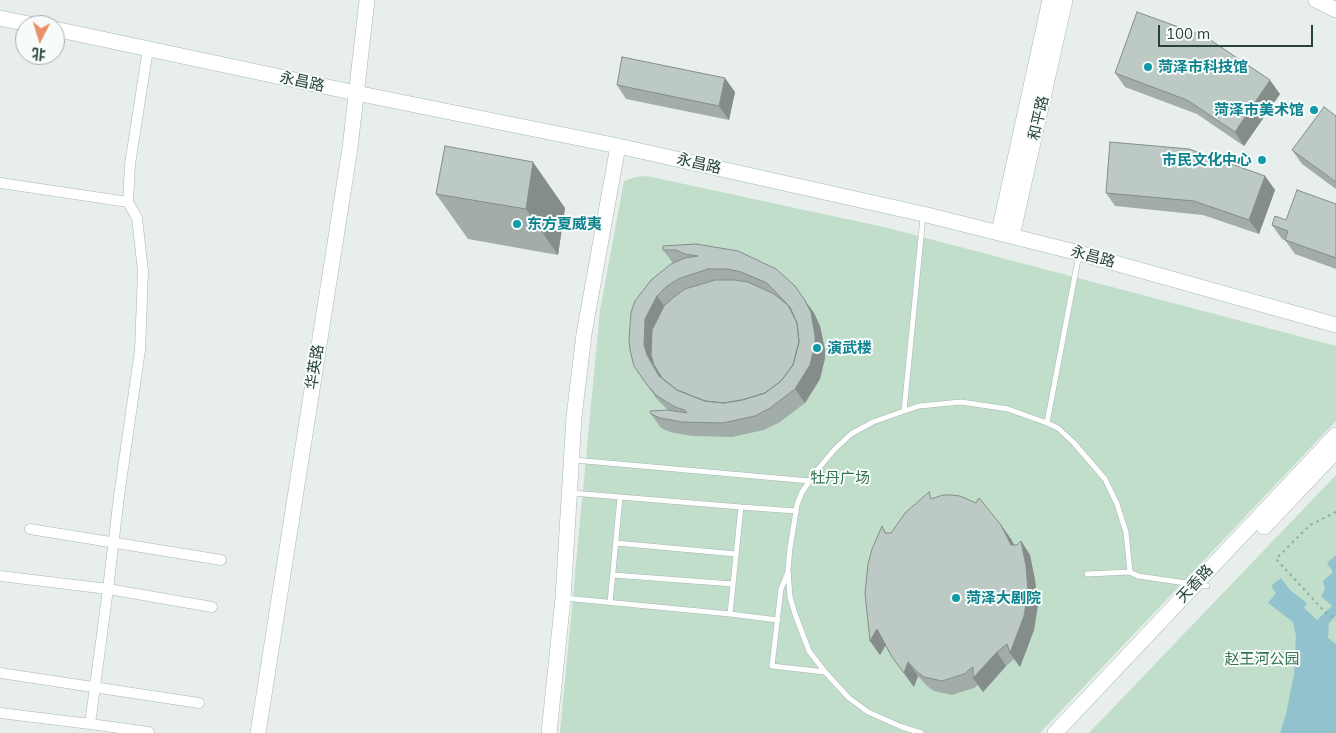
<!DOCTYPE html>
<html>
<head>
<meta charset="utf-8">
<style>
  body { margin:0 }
  #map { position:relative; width:1336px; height:733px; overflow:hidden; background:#e7eeeb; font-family:Mulish,"Noto Sans SC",sans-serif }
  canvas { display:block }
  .north { position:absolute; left:15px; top:15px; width:50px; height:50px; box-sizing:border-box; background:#f7fbf9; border:1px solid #a3b0ad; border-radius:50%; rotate:185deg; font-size:14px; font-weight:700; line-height:20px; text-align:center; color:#26403a }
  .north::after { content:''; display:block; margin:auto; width:18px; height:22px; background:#e9916a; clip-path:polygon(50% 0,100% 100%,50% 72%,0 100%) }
  .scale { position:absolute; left:1158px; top:25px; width:155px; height:22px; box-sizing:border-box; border:2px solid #26403a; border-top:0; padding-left:6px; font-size:15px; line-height:18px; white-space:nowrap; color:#26403a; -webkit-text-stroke:4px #f7fbf9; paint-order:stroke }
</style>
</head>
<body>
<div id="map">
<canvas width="1336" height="733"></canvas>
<div class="north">北</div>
<div class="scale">100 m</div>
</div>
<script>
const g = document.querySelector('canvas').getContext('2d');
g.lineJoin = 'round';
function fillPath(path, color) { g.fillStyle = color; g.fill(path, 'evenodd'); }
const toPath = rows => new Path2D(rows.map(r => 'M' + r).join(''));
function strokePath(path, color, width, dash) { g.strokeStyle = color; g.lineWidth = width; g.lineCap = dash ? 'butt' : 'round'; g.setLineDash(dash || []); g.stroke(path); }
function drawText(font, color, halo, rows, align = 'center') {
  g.font = font + ' Mulish,"Noto Sans SC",sans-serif'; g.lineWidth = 4; g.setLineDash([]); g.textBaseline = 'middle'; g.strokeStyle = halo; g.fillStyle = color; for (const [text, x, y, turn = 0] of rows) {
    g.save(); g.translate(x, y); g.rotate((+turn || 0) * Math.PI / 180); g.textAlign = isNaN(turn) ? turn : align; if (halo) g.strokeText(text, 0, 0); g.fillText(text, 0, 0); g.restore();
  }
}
const green = toPath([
  [647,176,888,228,1336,346,1336,421,1040,733,560,733,600,310,624,181,636,177],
  [1336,475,1336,733,1089,733]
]);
const water = toPath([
  [1336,555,1336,616,1329,623,1328,638,1336,644,1336,733,1280,733,1286,714,1294,674,1296,636,1293,622,1268,603,1276,593,1271,586,1281,578,1290,590,1307,603,1304,608,1317,620,1332,606,1321,596,1325,589,1323,581,1333,572,1327,563]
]);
const path = toPath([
  [1336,512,1310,525,1276,559,1325,612,1336,620]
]);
const lane = toPath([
  [923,217,904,411,919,406,961,402,1008,409,1047,423,1079,254],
  [904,411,873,422,851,434,834,450,819,468,802,492,797,505,790,548,788,570,790,597,795,614,809,651,825,672,849,698,868,712,902,727,921,733],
  [1047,423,1058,428,1074,443,1105,479,1117,504,1126,532,1130,572,1138,576,1207,586],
  [574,460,810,481],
  [741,507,796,511],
  [616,543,736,554],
  [788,572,781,589,772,666,825,672],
  [1087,574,1130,572],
  [613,575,733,584],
  [564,598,730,614,741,507,572,493],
  [610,603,620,497],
  [730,614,778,620]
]);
const street = toPath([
  [0,183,128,202],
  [30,529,221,560],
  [0,576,108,589,212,607],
  [0,673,199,703],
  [0,713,90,724,108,589,119,496,140,350,143,271,137,218,128,202,130,164,148,49],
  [90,724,149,732]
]);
const secondary = toPath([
  [1316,0,1336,10],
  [0,18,34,25],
  [55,29,356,93,618,146,923,214,1079,253,1336,325],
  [999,232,1050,0],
  [1012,236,1065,0],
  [1264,527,1336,451],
  [258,733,350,148,367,0],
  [549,733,563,598,574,417,584,334,618,146],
  [1055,733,1336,435]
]);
const wall = toPath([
  [1115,73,1280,94,1244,146,1197,114,1125,87],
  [617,85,735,92,729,120,626,99],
  [1336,116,1336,189,1302,164,1292,150],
  [1265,176,1275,190,1259,234,1203,215,1115,206,1106,193],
  [436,194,565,208,558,255,468,239],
  [1336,204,1336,269,1295,254,1285,240,1282,239,1272,225],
  [663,250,738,251,814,313,820,326,825,350,825,358,820,379,805,403,780,422,764,430,732,437,692,436,670,432,661,428,651,414,668,410,656,398,647,385,651,280,673,263],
  [933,498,1001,525,1011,539,1014,545,1017,545,1021,541,1030,555,1035,580,1038,605,1034,630,1020,667,1014,659,1006,666,983,692,978,685,974,688,952,695,934,691,927,686,918,676,914,687,892,657,885,645,880,655,870,641,882,526,886,533,891,533]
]);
const shadedWall = toPath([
  [725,78,735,92,729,120,719,106],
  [1270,80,1280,94,1244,146,1235,132],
  [533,162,565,208,558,255,526,209],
  [1265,176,1275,190,1259,234,1249,220],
  [657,296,667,310,667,387,659,376,647,355,644,345,645,319],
  [804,299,814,313,820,326,825,350,825,358,820,379,805,403,795,389],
  [1001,525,1011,539,1021,558,1011,545],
  [1021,541,1030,555,1035,580,1038,605,1034,630,1020,667,1010,653],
  [877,629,887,643,880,655,870,641],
  [997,652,1006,666,983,692,973,678],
  [908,662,918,676,914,687,904,673]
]);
const building = toPath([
  [1137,12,1206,37,1270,80,1235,132,1187,100,1115,73,1137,12],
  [622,57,725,78,719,106,617,85,622,57],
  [1324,107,1336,116,1336,182,1292,150,1324,107],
  [1110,142,1189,149,1265,176,1249,220,1194,201,1106,193,1110,142],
  [445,146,533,162,526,209,436,194,445,146],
  [1297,190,1336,204,1336,258,1285,240,1288,231,1272,225,1275,216,1286,220,1297,190],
  [696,244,738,251,776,269,795,286,804,299,811,312,815,336,815,344,810,365,795,389,770,408,755,416,723,423,682,422,660,418,651,414,650,411,668,410,687,413,685,410,675,407,657,396,647,385,634,366,630,350,629,339,631,312,635,301,651,280,671,264,685,258,698,256,685,254,676,250,663,250,663,246,696,244],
  [708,269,728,269,741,272,767,283,788,305,797,323,799,342,793,365,781,381,765,393,742,400,724,403,705,401,677,390,659,376,647,355,644,345,645,319,657,296,666,287,678,279,708,269],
  [715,280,735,280,748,282,774,294,790,307,797,323,799,342,793,365,781,381,765,393,742,400,724,403,705,401,677,390,662,378,654,365,651,355,652,330,664,306,674,297,685,289,715,280],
  [929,492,931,499,943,495,952,495,960,496,976,503,979,498,1001,525,1011,545,1017,545,1021,541,1026,566,1028,591,1024,616,1010,653,1007,644,997,652,973,678,973,667,964,674,942,681,924,677,917,672,908,662,904,673,892,657,877,629,870,641,865,593,868,564,872,549,882,526,885,533,891,533,906,512,929,492]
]);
const markers = [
  [1148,67,5,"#0f9aa8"],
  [1314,110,5,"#0f9aa8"],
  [1262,160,5,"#0f9aa8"],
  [517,224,5,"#0f9aa8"],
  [817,348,5,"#0f9aa8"],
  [956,598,5,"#0f9aa8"]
];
const cultureNames = [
  ["菏泽市科技馆",1158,67],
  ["菏泽市美术馆",1304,110,"right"],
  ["市民文化中心",1252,160,"right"],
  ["东方夏威夷",527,224],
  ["演武楼",827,348],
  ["菏泽大剧院",966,598]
];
const streetNames = [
  ["永昌路",302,82,12],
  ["和平路",1039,118,-77],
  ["永昌路",699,164,13],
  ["永昌路",1093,257,15],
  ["华英路",315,367,-81],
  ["天香路",1195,584,-47]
];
const parkNames = [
  ["牡丹广场",840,478],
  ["赵王河公园",1262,659]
];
fillPath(green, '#c1decb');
fillPath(water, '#93c2cf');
strokePath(lane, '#a9b6b2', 6);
strokePath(street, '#a9b6b2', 11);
strokePath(secondary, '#a6b9b4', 16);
strokePath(path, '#89b0a6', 2, [2.5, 4]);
strokePath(lane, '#fff', 5);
strokePath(street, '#fff', 10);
strokePath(secondary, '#fff', 15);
fillPath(wall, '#a2ada9');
fillPath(shadedWall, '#848d8a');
fillPath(building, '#bcc9c5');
strokePath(building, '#848d8a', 1);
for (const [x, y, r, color] of markers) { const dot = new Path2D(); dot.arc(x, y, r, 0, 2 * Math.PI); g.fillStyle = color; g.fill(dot); strokePath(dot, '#f7fbf9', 2); }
drawText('bold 15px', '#0d838f', '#f7fbf9', cultureNames, 'left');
drawText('15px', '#26403a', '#f7fbf9', streetNames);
drawText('15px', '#337450', '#f7fbf9', parkNames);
</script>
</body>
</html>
